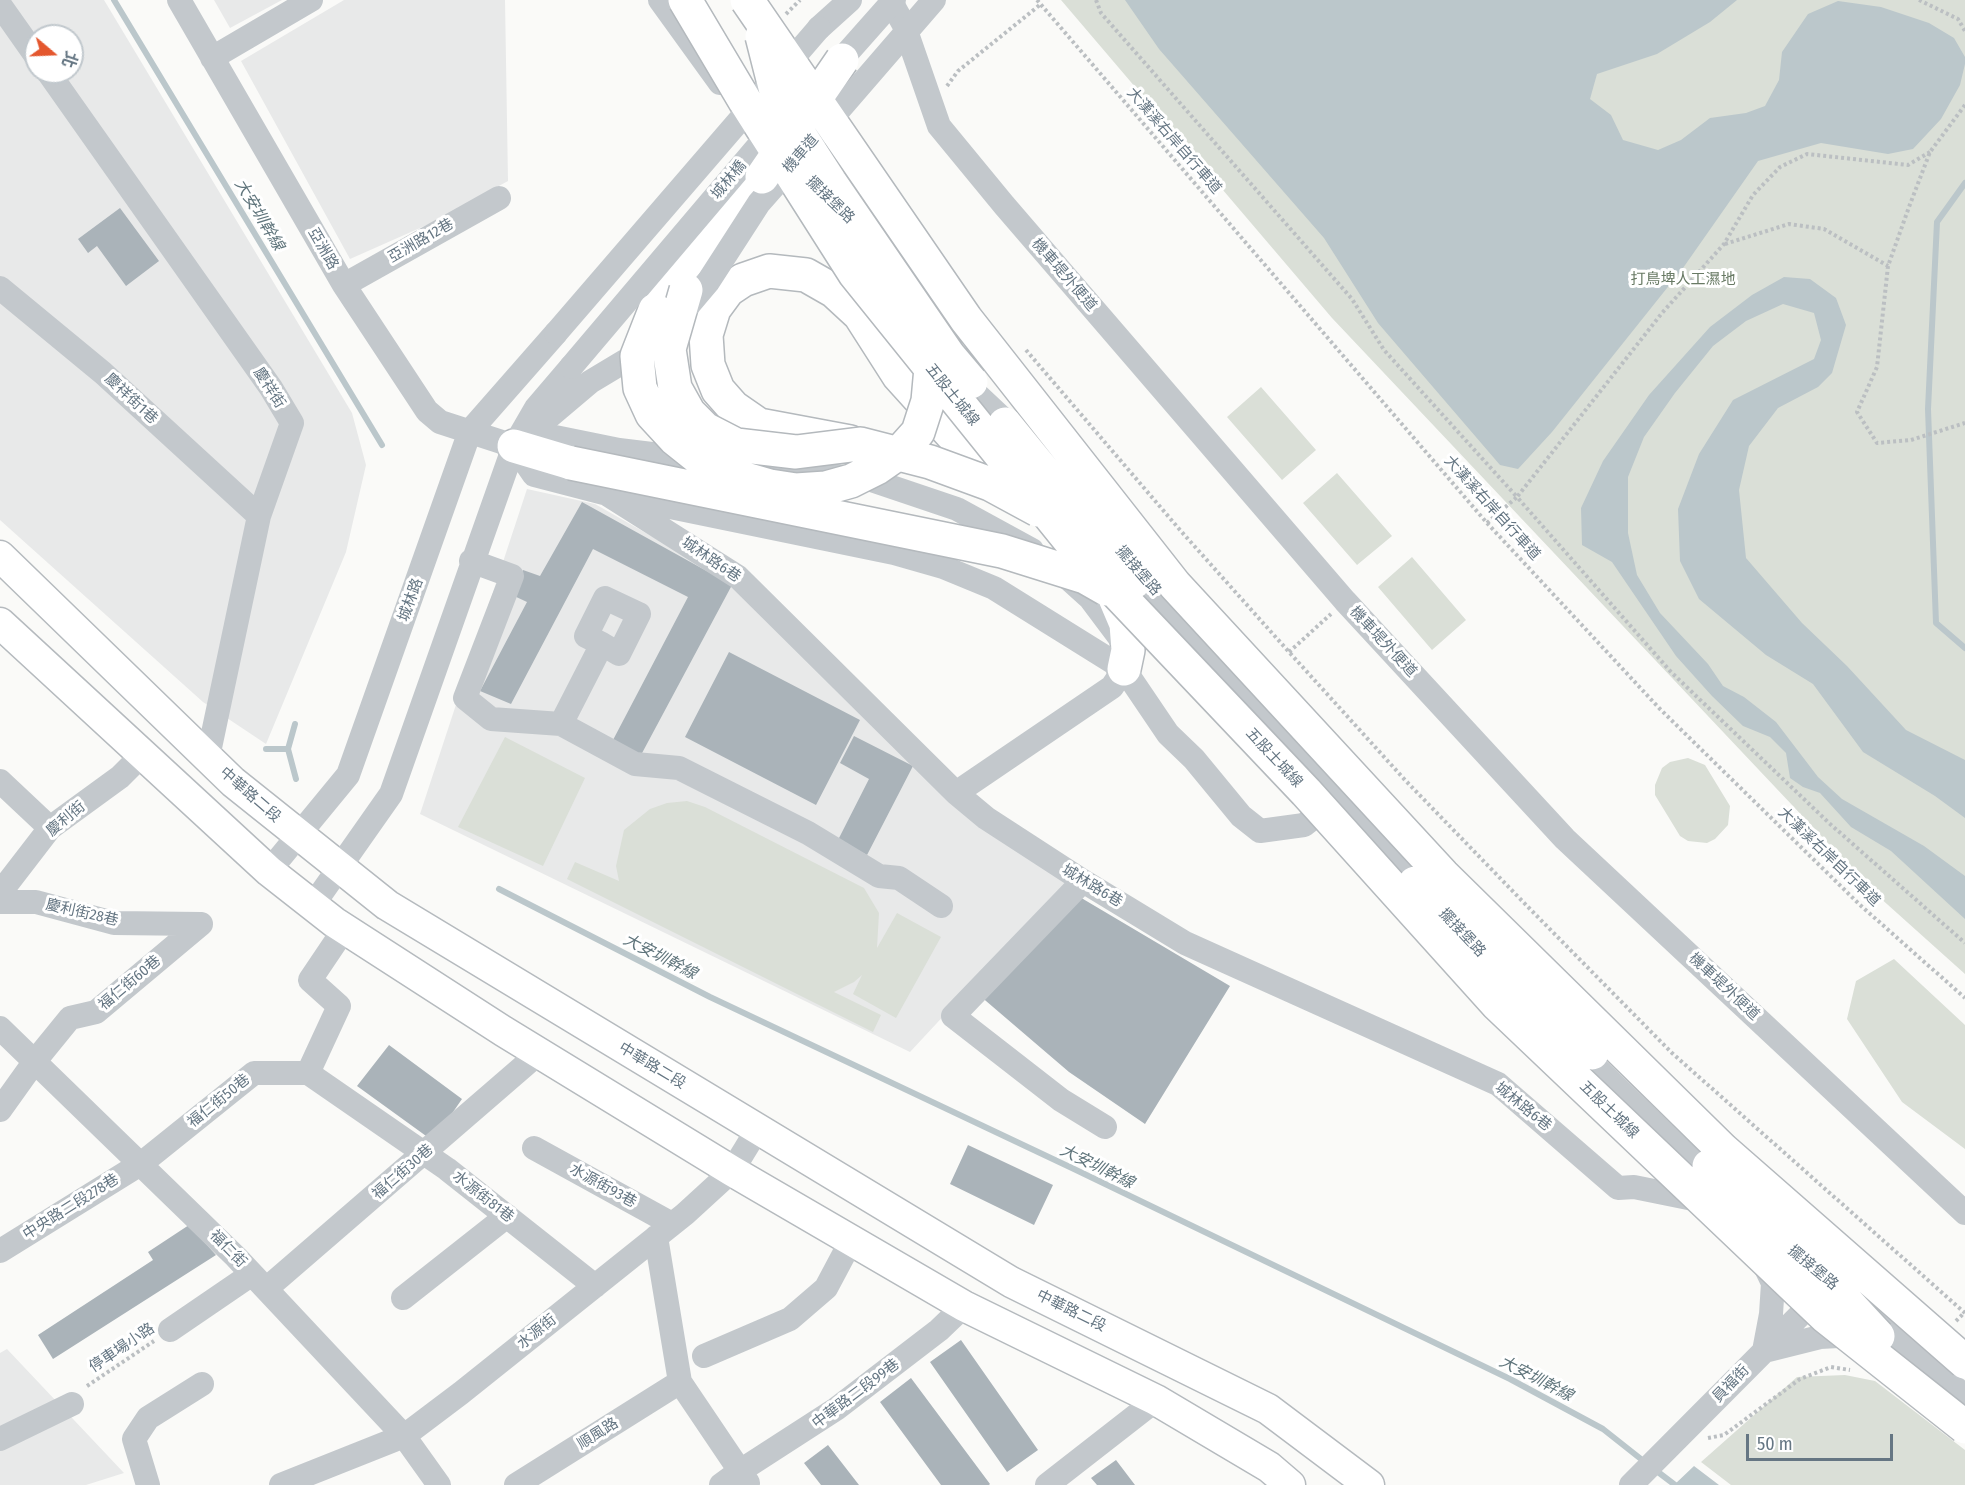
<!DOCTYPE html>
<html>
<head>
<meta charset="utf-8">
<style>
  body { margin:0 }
  #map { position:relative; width:1965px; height:1485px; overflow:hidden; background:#fafaf8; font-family:"Fira Sans Condensed","Noto Sans TC",sans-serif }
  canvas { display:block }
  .north { position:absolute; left:24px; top:24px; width:60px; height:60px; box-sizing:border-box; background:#fff; border:2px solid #c1c8cd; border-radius:50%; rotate:109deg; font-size:16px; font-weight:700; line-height:24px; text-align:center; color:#657683 }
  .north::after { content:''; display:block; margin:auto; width:21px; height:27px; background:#e4572e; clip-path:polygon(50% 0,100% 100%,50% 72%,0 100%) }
  .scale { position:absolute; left:1746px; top:1434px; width:147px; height:27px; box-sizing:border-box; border:3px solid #657683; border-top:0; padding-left:8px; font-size:18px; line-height:21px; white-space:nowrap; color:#657683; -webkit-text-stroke:4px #fff; paint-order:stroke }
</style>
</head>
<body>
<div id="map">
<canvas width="1965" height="1485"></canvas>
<div class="north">北</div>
<div class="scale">50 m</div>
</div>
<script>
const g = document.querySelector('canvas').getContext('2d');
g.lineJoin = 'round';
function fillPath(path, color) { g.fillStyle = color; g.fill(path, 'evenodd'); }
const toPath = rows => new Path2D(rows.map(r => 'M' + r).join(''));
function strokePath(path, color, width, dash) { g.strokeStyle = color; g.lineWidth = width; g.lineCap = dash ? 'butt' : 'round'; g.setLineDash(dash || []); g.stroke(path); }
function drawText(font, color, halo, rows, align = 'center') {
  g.font = font + ' "Fira Sans Condensed","Noto Sans TC",sans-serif'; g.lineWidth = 6; g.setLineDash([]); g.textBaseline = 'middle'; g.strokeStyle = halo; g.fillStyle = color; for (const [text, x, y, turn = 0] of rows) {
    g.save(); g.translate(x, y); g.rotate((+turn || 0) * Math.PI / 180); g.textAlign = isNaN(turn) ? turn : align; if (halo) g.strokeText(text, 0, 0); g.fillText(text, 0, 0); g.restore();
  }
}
const built = toPath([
  [0,0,104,0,352,413,366,465,346,552,266,744,203,702,0,520],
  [36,36,72,36,72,72,36,72],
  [214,0,282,0,230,28],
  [344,0,505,0,508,181,429,224,350,259,241,61],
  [527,489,595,504,734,583,1068,882,910,1052,420,814],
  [7,1349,124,1473,86,1485,0,1485,0,1353]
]);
const green = toPath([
  [1061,0,1965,0,1965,974,1878,896,1332,318],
  [1261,387,1316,450,1282,480,1227,417],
  [1337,473,1392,536,1357,565,1303,503],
  [1412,557,1466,620,1432,650,1378,587],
  [505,737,585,778,543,866,458,827],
  [1688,758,1705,765,1730,806,1728,825,1715,839,1707,843,1688,841,1680,836,1655,795,1655,785,1662,768,1670,762],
  [687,801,705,807,864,888,879,913,877,948,897,913,941,937,896,1018,853,994,862,975,854,982,834,992,881,1015,873,1032,567,879,575,862,619,881,616,866,624,830,650,809,667,803],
  [1894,959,1965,1025,1965,1149,1902,1102,1847,1019,1856,981],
  [1845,1375,1875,1381,1965,1450,1965,1485,1731,1485,1701,1462,1797,1377]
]);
const water = toPath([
  [1125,0,1737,0,1710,22,1657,54,1597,74,1590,99,1611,115,1623,140,1658,150,1681,140,1710,118,1746,113,1765,106,1779,80,1782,52,1808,14,1838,1,1881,7,1929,23,1954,38,1965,57,1965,64,1960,85,1941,119,1913,149,1888,154,1821,143,1758,161,1683,268,1552,432,1518,469,1500,465,1378,323,1324,238,1159,49],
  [1784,277,1810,279,1836,298,1846,325,1832,373,1818,387,1778,408,1749,446,1739,490,1746,558,1802,623,1847,666,1906,730,1965,760,1965,818,1935,796,1863,752,1813,684,1766,655,1699,599,1680,561,1678,509,1699,454,1733,400,1814,359,1821,340,1814,313,1783,304,1746,321,1713,346,1675,393,1644,437,1628,477,1628,533,1637,575,1660,613,1708,664,1723,686,1744,697,1776,722,1818,777,1842,799,1924,846,1965,876,1965,919,1891,851,1851,827,1820,793,1803,787,1790,778,1786,753,1770,737,1743,726,1712,696,1676,656,1612,562,1582,545,1581,508,1603,461,1649,395,1710,327,1752,295],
  [1694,1466,1719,1485,1674,1485]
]);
const stream = toPath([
  [114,0,382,445],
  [1965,183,1937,222,1928,409,1936,623,1965,648],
  [295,724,288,749,296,779],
  [266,749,288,749],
  [499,889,710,997,1074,1169,1510,1379,1603,1429,1646,1463],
  [1654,1469,1675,1485]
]);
const building = toPath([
  [120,208,159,261,126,286,97,246,88,253,78,239],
  [582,502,732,585,641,755,613,740,688,597,593,549,511,704,480,691,527,602,512,595,523,570,540,576],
  [729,652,860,720,816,805,685,737],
  [854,736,913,766,867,855,838,840,869,779,840,763],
  [1078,896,1230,986,1145,1124,1069,1072,979,995],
  [389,1045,462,1099,433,1141,357,1086],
  [968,1145,1053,1185,1034,1225,950,1184],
  [189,1225,216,1255,53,1359,38,1335,153,1260,148,1252],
  [961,1340,1038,1450,1007,1472,930,1362],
  [911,1378,990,1484,989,1485,941,1485,880,1402],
  [828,1445,859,1485,821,1485,804,1463],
  [1116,1460,1135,1485,1097,1485,1091,1478]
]);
const path = toPath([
  [1037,0,1487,523,1659,708,1859,904,1965,998],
  [1096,0,1101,13,1352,299,1384,350,1517,497,1662,313,1724,244,1753,195,1780,167,1807,154,1908,165,1930,152],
  [1919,0,1958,19,1965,31],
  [786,14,800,0],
  [947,86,958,71,1041,4],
  [1965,105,1930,152,1909,207,1888,266,1877,367,1857,412,1877,443,1911,440,1965,423],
  [1725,244,1789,224,1824,229,1888,266],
  [1026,350,1180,530,1289,652,1405,780,1530,909,1672,1053,1965,1313],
  [1487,523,1517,497,1671,672,1829,823,1965,943],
  [1289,652,1331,614],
  [87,1386,154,1341],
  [1708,1438,1724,1435,1800,1379,1831,1367,1850,1370]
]);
const minor = toPath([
  [179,0,344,285,427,411,440,422,514,446],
  [660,0,720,83],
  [890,0,904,25,939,126,1004,205,1345,601,1565,839,1965,1213],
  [0,5,36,56],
  [819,28,850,0],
  [212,58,311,0],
  [48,72,271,388,292,423,259,516,208,757],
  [344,285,499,198],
  [0,288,103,373,259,516],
  [955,374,1019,434],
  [532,431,590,382,625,361],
  [517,445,555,437,619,450,701,460],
  [514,446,534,475,607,494,894,553,943,567,994,588,1124,669,1168,734,1194,759,1241,816,1260,831,1304,825,1336,800],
  [738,465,871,480,957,509,1032,550],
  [607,494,738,577,956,793,986,818,1083,881,1185,943,1498,1084,1618,1188,1634,1187,1703,1201],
  [1128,560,1337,800,1426,895],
  [471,561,512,576,465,698,491,719,561,724,635,764,679,768,808,833,879,876,899,878,941,906],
  [1069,579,1090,598,1126,646],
  [561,724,602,644,619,654,639,614,605,598,586,636,602,644],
  [0,781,50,828],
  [956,793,1112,687,1124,669],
  [269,871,348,775,470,431,556,333],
  [1083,881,953,1016,1061,1100,1105,1127],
  [0,893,50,828,120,777,142,755],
  [0,902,36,902,114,923,201,924],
  [313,905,391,794,514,446,536,408,571,367],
  [0,1028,236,1257,404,1436,439,1485],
  [1574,1046,1717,1185],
  [308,1073,447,1169,595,1286],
  [308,1073,339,1006,310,980,345,928],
  [0,1110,35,1061,70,1018,96,1012,201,924],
  [534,1148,672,1224],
  [656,1237,680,1382],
  [0,1251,142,1163,254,1073,308,1073],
  [1762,1260,1773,1283,1771,1314,1764,1351,1820,1337,1857,1335],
  [266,1289,539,1053],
  [403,1298,507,1216],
  [1870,1317,1965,1396],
  [170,1330,252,1274],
  [704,1356,790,1319,826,1288,851,1241],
  [0,1439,72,1404],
  [148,1485,134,1439,148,1418,202,1384],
  [281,1485,404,1436,461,1393,685,1214,732,1171,757,1130],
  [516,1485,680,1382,740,1471,836,1409,939,1330,964,1306],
  [721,1485,740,1471,748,1483],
  [1047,1485,1156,1400],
  [1631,1485,1822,1293]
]);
const major = toPath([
  [0,556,233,782,387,905,1011,1282,1268,1409,1369,1485],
  [0,623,269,871,334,922,503,1031,732,1171,964,1306,1156,1400,1269,1467,1290,1485]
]);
const highway = toPath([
  [655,310,678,273,762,177],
  [850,442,759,425,733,407,718,390,708,365,706,335,714,309,728,290,743,280,769,271,806,275,834,291,860,315,899,376,974,459,1010,492],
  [514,446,571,463],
  [1109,584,1126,624,1128,650,1124,669]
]);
const pathBridge = toPath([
  [1956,1321,1965,1312]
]);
const minorBridge = toPath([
  [832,70,894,0],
  [819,133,934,0],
  [681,314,708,282,759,203,789,169],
  [556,333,819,28],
  [571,367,777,124]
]);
const highwayBridge = toPath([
  [685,0,745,101,855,274,1083,557,1306,792,1497,1004,1826,1317,1965,1427],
  [747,0,966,319,1175,585,1443,875,1723,1150,1965,1362],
  [762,36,779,103,830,182,949,356,971,382],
  [762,177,842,60],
  [686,290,669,349,675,388,689,413,705,429,736,445,796,452,860,444,930,462,990,484,1038,510],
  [655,310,637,356,640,388,652,414,675,439,700,459,725,473,770,486,796,490,826,488,851,481,877,468,900,452,918,432,928,401,932,357],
  [1005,424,1134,582],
  [571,463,1002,551,1085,577,1106,589],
  [1415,883,1592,1053],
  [1709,1166,1818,1271,1878,1336]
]);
const streetNames = [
  ["大漢溪右岸自行車道",1174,141,49],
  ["機車道",801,154,-49],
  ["城林橋",729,180,-50],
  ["擺接堡路",830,200,44],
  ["亞洲路12巷",421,241,-30],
  ["亞洲路",323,249,60],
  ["機車堤外便道",1064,275,49],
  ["慶祥街",269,388,57],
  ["五股土城線",952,395,51],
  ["慶祥街1巷",131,399,43],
  ["大漢溪右岸自行車道",1492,508,48],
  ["城林路6巷",711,560,34],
  ["擺接堡路",1138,571,49],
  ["城林路",411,600,-70],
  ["機車堤外便道",1383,642,47],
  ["五股土城線",1274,758,47],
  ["中華路二段",250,795,41],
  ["慶利街",66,819,-40],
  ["大漢溪右岸自行車道",1829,857,44],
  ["城林路6巷",1092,886,31],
  ["慶利街28巷",82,913,13],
  ["擺接堡路",1462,933,47],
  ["福仁街60巷",130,983,-40],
  ["機車堤外便道",1724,987,43],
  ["中華路二段",652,1066,31],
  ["福仁街50巷",219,1101,-39],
  ["城林路6巷",1523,1107,39],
  ["五股土城線",1609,1110,44],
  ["福仁街30巷",403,1172,-41],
  ["水源街93巷",603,1186,29],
  ["水源街81巷",483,1197,38],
  ["中央路二段278巷",71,1207,-32],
  ["福仁街",228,1249,46],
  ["擺接堡路",1813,1268,40],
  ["中華路二段",1071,1311,26],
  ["水源街",537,1332,-39],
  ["停車場小路",122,1348,-34],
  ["員福街",1731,1384,-46],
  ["中華路二段99巷",856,1394,-37],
  ["順風路",598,1434,-32]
];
const parkNames = [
  ["打鳥埤人工濕地",1683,280]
];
const waterNames = [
  ["大安圳幹線",259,215,59],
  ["大安圳幹線",660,957,27],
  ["大安圳幹線",1097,1167,26],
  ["大安圳幹線",1536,1379,27]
];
fillPath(built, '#e8e9e9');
fillPath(green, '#dadfd7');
fillPath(water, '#bbc7cb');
strokePath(stream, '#bbc7cb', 6);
fillPath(building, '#aab3b9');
strokePath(major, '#b5babe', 33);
strokePath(highway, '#b4b9bd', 36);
strokePath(path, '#bbbfc2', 4, [3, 3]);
strokePath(minor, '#c3c8cc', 24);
strokePath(major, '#fff', 30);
strokePath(highway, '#fff', 33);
strokePath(highwayBridge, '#b4b9bd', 36, []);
strokePath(pathBridge, '#bbbfc2', 4, [3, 3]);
strokePath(minorBridge, '#c3c8cc', 24);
strokePath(highwayBridge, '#fff', 33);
drawText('15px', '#657683', '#fff', streetNames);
drawText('15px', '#687a64', '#fff', parkNames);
drawText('italic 16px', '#60757c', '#fff', waterNames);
</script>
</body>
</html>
